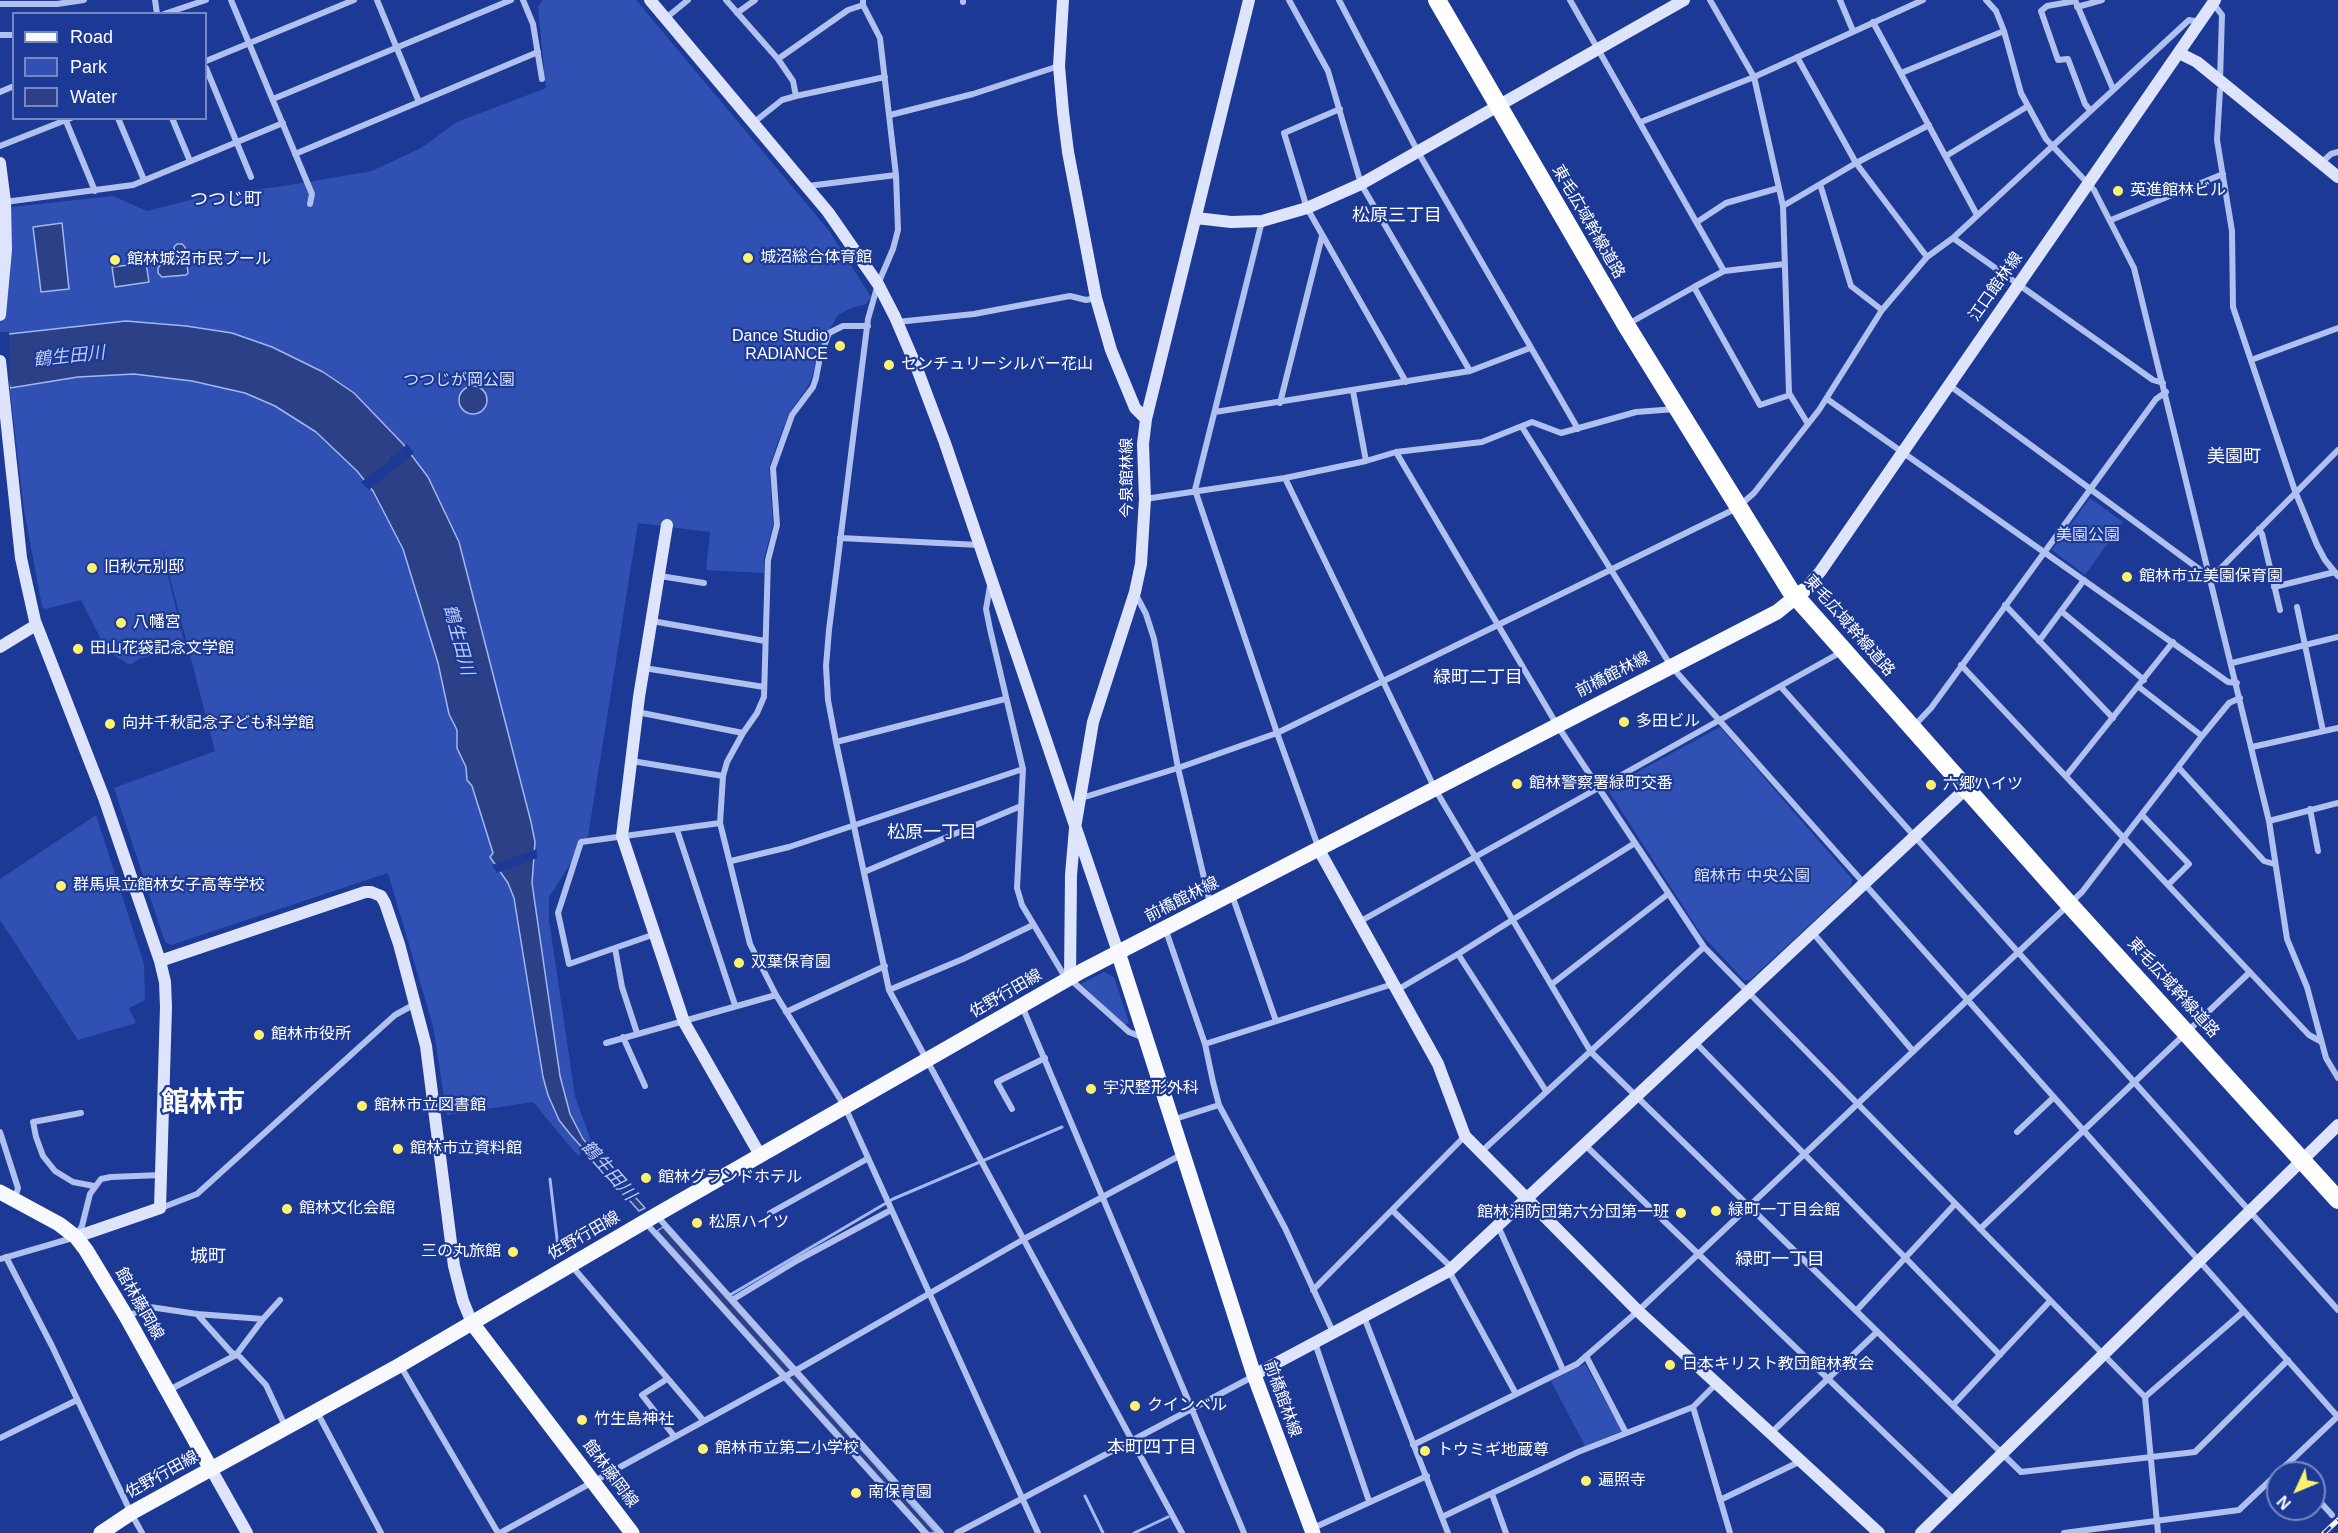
<!DOCTYPE html>
<html>
<head>
<meta charset="utf-8">
<style>
  body { margin:0 }
  #map { position:relative; width:2338px; height:1533px; overflow:hidden; background:#1c3996; font-family:Helvetica,sans-serif }
  canvas { display:block }
  .legend { position:absolute; left:12px; top:12px; width:195px; height:108px; box-sizing:border-box; background:#1c3996; border:2px solid #7788c0; margin:0; padding:8px 10px; list-style:none; font-size:18px; color:#fff }
  .legend li { display:flex; align-items:center; gap:12px; height:30px }
  .legend b { width:30px; border:2px solid #7788c0 }
  .north { position:absolute; left:2266px; top:1461px; width:60px; height:60px; box-sizing:border-box; background:#1c3996; border:2px solid #7788c0; border-radius:50%; rotate:226deg; font-size:16px; font-weight:700; line-height:24px; text-align:center; color:#fff }
  .north::after { content:''; display:block; margin:auto; width:21px; height:27px; background:#fff26e; clip-path:polygon(50% 0,100% 100%,50% 72%,0 100%) }
</style>
</head>
<body>
<div id="map">
<canvas width="2338" height="1533"></canvas>
<ul class="legend">
<li><b style="height:8px;background:#f8f9ff"></b>Road</li>
<li><b style="height:16px;background:#3051b3"></b>Park</li>
<li><b style="height:16px;background:#2b4086"></b>Water</li>
</ul>
<div class="north">N</div>
</div>
<script>
const g = document.querySelector('canvas').getContext('2d');
g.lineJoin = 'round';
function fillPath(path, color) { g.fillStyle = color; g.fill(path, 'evenodd'); }
const toPath = rows => new Path2D(rows.map(r => 'M' + r).join(''));
function strokePath(path, color, width, dash) { g.strokeStyle = color; g.lineWidth = width; g.lineCap = dash ? 'butt' : 'round'; g.setLineDash(dash || []); g.stroke(path); }
function drawText(font, color, halo, rows, align = 'center') {
  g.font = font + ' Helvetica,"Noto Sans JP",sans-serif'; g.lineWidth = 4.5; g.setLineDash([]); g.textBaseline = 'middle'; g.strokeStyle = halo; g.fillStyle = color; for (const [text, x, y, turn = 0] of rows) {
    g.save(); g.translate(x, y); g.rotate((+turn || 0) * Math.PI / 180); g.textAlign = isNaN(turn) ? turn : align; if (halo) g.strokeText(text, 0, 0); g.fillText(text, 0, 0); g.restore();
  }
}
const green = toPath([
  [543,0,636,0,830,232,871,297,866,304,851,308,838,315,829,330,819,348,812,377,807,388,789,413,776,447,769,468,773,525,764,558,764,573,706,570,710,532,638,523,588,836,549,897,549,920,575,1096,591,1141,578,1156,533,1102,447,1115,433,1026,388,873,171,945,165,942,114,788,215,751,163,551,169,550,162,551,185,646,141,658,130,665,107,651,81,600,45,609,42,606,24,510,8,374,0,360,0,194,4,208,113,196,147,211,198,198,303,183,372,171,421,148,457,122,546,88,538,7],
  [2090,498,2123,522,2085,575,2052,550],
  [1720,727,1852,879,1851,886,1750,980,1744,980,1701,934,1610,793,1610,787],
  [96,815,144,964,145,1000,129,1008,136,1023,78,1040,0,920,0,879],
  [1104,972,1114,977,1129,1023,1124,1025,1081,984],
  [1585,1364,1622,1431,1585,1446,1551,1381]
]);
const water = toPath([
  [62,223,69,289,41,292,33,227,62,223],
  [177,244,182,244,185,247,188,273,186,275,162,277,158,273,158,268,161,264,175,260,174,247,177,244],
  [146,263,149,282,115,287,112,267,146,263],
  [126,321,186,326,232,333,272,347,323,372,354,393,403,444,428,477,459,542,531,822,535,842,532,883,560,1076,570,1114,583,1139,645,1208,639,1211,570,1134,559,1120,548,1095,543,1077,514,898,508,883,490,857,493,853,472,786,467,780,466,767,457,748,457,730,449,714,438,663,403,549,373,491,357,471,316,432,275,406,245,393,192,381,134,374,78,377,10,388,0,335,126,321],
  '459 400a14 14 0 1 1 28 0a14 14 0 1 1-28 0Z',
  [663,1227,936,1533,929,1533,657,1231,663,1227]
]);
const pier = toPath([
  [0,332,9,332,10,392,0,404],
  [407,444,414,453,369,490,361,482,391,460,390,457,396,455],
  [537,849,537,858,497,873,492,865]
]);
const stream = toPath([
  [550,1179,559,1256],
  [730,1295,893,1199,1062,1127],
  [1085,1496,1103,1533],
  [1134,1533,1168,1517]
]);
const street = toPath([
  [155,0,157,14],
  [231,0,312,194,310,204],
  [377,0,419,102],
  [523,0,533,24,542,79],
  [726,0,778,59,793,81,796,96,782,100,753,123],
  [863,0,863,5,880,38,896,175,898,230,893,249,878,284,868,319,829,630,826,666,828,700,836,742,889,990,1182,1533],
  [963,0,963,2],
  [1289,0,1328,71,1361,184,1470,371],
  [1339,0,1418,152,1578,429],
  [1570,0,1724,271],
  [1710,0,1754,77,1783,206,1789,393,1808,424],
  [1840,0,1853,31],
  [1986,0,1996,11,2004,31,2021,93,2046,139,2094,190,2134,268,2269,821,2287,939,2307,987,2326,1058,2338,1078],
  [2075,0,2113,89],
  [2075,1,2047,6,2041,11,2058,60,2068,59,2085,104,2090,110],
  [2213,3,2222,15,2220,80],
  [0,4,57,4,84,0],
  [2077,7,2102,0],
  [737,13,755,0],
  [164,14,206,0],
  [666,18,688,0],
  [1873,22,1977,215],
  [0,35,14,35],
  [1797,57,1856,163,1927,257],
  [778,59,848,10,863,5],
  [206,61,354,0],
  [206,68,251,177],
  [1901,73,2004,31],
  [2220,90,2217,140,2232,231,2233,307,2295,491,2317,545,2325,560,2338,576],
  [0,92,14,86],
  [796,96,885,77],
  [273,99,511,0],
  [1340,109,1284,133,1307,208,1406,382],
  [890,115,973,94,1059,66],
  [118,118,144,180],
  [172,118,190,161],
  [66,121,95,191],
  [1641,122,1754,77,1923,0],
  [0,146,71,118],
  [295,154,538,52],
  [1946,156,2028,106],
  [2321,163,2331,154,2338,152],
  [1820,184,1851,286,1882,310],
  [808,186,896,175],
  [5,202,133,185,283,123],
  [1783,206,1856,163,1929,125],
  [2111,220,2223,174],
  [1262,221,1195,490,1277,733,1319,849],
  [1697,222,1726,203,1779,188],
  [1953,238,2153,380,2163,383],
  [1694,287,1724,271,1785,264],
  [1635,320,1694,287,1760,405,1790,395],
  [897,322,974,314,1070,296,1086,300,1096,298],
  [868,326,843,326,829,333,820,357,816,378,813,387,792,415,773,468,777,525,768,560,764,697,757,713,743,733,727,762,723,776,720,823,750,944,776,995,845,1107,1038,1533],
  [2251,360,2338,328],
  [1949,385,2199,569,2204,573,2209,572],
  [1353,391,1366,461],
  [1827,399,2228,682,2237,683],
  [1280,403,1322,236],
  [1215,412,1470,371,1530,348],
  [1522,427,1671,666,2338,1417],
  [1396,452,1557,725,1704,947,2145,1397,2158,1533],
  [1285,478,1435,789,1591,1052,2021,1472,2195,1452,2288,1360],
  [1145,499,1285,478,1366,461,1396,452,1482,442,1532,422,1561,433,1636,412,1676,409],
  [2259,529,2262,534,2280,610],
  [840,538,979,545],
  [660,576,704,583],
  [2210,579,2338,450],
  [990,586,986,609,990,629,1023,769,1017,888,1022,905,1062,972,1129,1032,1144,1038],
  [2274,587,2335,572],
  [1135,593,1146,614,1154,639,1178,768,1210,903],
  [2005,605,2113,718],
  [2297,607,2323,731],
  [2061,611,2144,680],
  [652,621,765,641],
  [2039,641,2084,580],
  [2232,663,2338,637],
  [1961,665,2309,1035,2320,1041],
  [644,668,764,687],
  [1781,687,2338,1310],
  [2139,687,2202,736],
  [637,712,743,733],
  [1913,727,1931,708,2156,399,2166,392],
  [836,742,1005,699],
  [2252,747,2338,728],
  [632,761,723,776],
  [2179,768,2264,861,2274,864],
  [2066,776,2173,642],
  [1080,797,1088,796,1178,768,1277,733,1737,508,1754,493,1819,410,1882,310,1927,257,1953,238,2189,20,2200,22],
  [2310,809,2318,851],
  [2142,815,2189,864,2168,885],
  [2269,821,2338,803],
  [677,830,735,1005],
  [731,861,789,847,1023,769],
  [864,872,1021,806],
  [1232,895,1276,1021],
  [1359,922,1843,651],
  [1165,928,1205,1044,1213,1082,1219,1105,1285,1228,1333,1332],
  [1813,933,1913,1051],
  [655,934,569,964,558,913,581,842,720,823],
  [615,948,622,987,637,1033],
  [1458,954,1546,1091],
  [1552,984,1668,894],
  [889,990,963,959,1033,925],
  [1397,990,1458,954,1635,843],
  [1022,1006,1244,1533],
  [786,1012,885,966],
  [623,1037,645,1086],
  [1695,1042,2000,1355],
  [606,1043,776,995],
  [1205,1044,1393,984],
  [1012,1109,997,1082,1045,1058],
  [81,1113,33,1122,36,1137,43,1156,55,1171,73,1182,94,1186],
  [1172,1120,1219,1105],
  [0,1132,18,1188,15,1198],
  [2017,1132,2053,1098],
  [1584,1144,1954,1500],
  [1481,1152,1704,947],
  [161,1208,197,1194,395,1015,415,1004],
  [1392,1210,1452,1268],
  [770,1213,867,1159],
  [657,1216,941,1533],
  [645,1222,925,1533],
  [1498,1226,1563,1370],
  [1980,1229,2250,972],
  [6,1257,52,1346,131,1513,142,1533],
  [0,1259,76,1237,82,1226,90,1194,101,1179,111,1177,161,1175],
  [571,1265,703,1420],
  [1449,1271,1516,1394],
  [1313,1290,1465,1136],
  [732,1300,798,1260,891,1210],
  [1856,1311,1955,1204],
  [197,1314,231,1352,240,1357,266,1385,286,1428],
  [127,1316,150,1307,197,1314,263,1319,236,1355,169,1390],
  [1364,1317,1448,1533],
  [263,1319,280,1300],
  [1315,1343,1369,1501],
  [1586,1356,1626,1433],
  [400,1365,498,1533],
  [667,1379,642,1395,674,1436],
  [2145,1397,2244,1311],
  [1953,1405,2050,1301],
  [1693,1407,1730,1533],
  [317,1412,381,1533],
  [1771,1433,1877,1332],
  [0,1438,77,1400],
  [1413,1445,1577,1364,1638,1311,2082,892,2202,736,2229,703,2240,698],
  [2286,1465,2294,1473],
  [1492,1494,1506,1533],
  [2314,1495,2332,1515],
  [1720,1500,1801,1461],
  [1442,1517,1578,1452,1693,1407,1716,1384],
  [1311,1529,1427,1476],
  [500,1533,795,1371,1024,1239,1181,1155],
  [957,1533,1254,1376],
  [2064,1533,2239,1510,2338,1416]
]);
const secondary = toPath([
  [650,0,828,212,878,284,895,317,916,366,945,443,1118,952],
  [1063,0,1059,66,1063,112,1068,152,1096,298,1111,350,1135,408,1146,419],
  [2179,53,2197,62,2338,177],
  [0,163,5,202,6,250,0,315],
  [1196,218,1231,222,1262,221,1307,208,1361,184,1684,0],
  [0,361,21,558,35,621,104,798,160,961,165,982,166,1007,160,1208,76,1237],
  [667,525,639,697,622,836,684,1022,760,1155],
  [1803,591,1820,572,2215,0],
  [0,647,36,625],
  [1319,850,1438,1064,1465,1136,1638,1311,1879,1533],
  [160,961,365,892,371,892,381,896,385,903,399,944,426,1046,454,1266,463,1301,472,1323],
  [1070,978,1071,875,1075,828,1093,722,1135,592,1141,564,1145,499,1143,444,1146,419,1249,0],
  [1254,1375,1449,1271,1973,782],
  [211,1469,247,1533],
  [1921,1533,2338,1125]
]);
const primary = toPath([
  [1118,952,1254,1375,1313,1533],
  [0,1192,59,1224,76,1237,86,1250,126,1316,211,1469],
  [472,1323,632,1533],
  [101,1533,131,1513,400,1365,656,1215,1082,971,1777,612,1803,591]
]);
const highway = toPath([
  [1437,0,1626,325,1790,590,2069,904,2338,1200]
]);
const rail = toPath([
  [2324,1533,2338,1520]
]);
const markers = [
  [2118,191,6,"#fff26e"],
  [748,258,6,"#fff26e"],
  [115,260,6,"#fff26e"],
  [840,346,6,"#fff26e"],
  [889,365,6,"#fff26e"],
  [92,568,6,"#fff26e"],
  [2127,577,6,"#fff26e"],
  [121,623,6,"#fff26e"],
  [78,649,6,"#fff26e"],
  [1624,722,6,"#fff26e"],
  [110,724,6,"#fff26e"],
  [1517,784,6,"#fff26e"],
  [1931,785,6,"#fff26e"],
  [61,886,6,"#fff26e"],
  [739,963,6,"#fff26e"],
  [259,1035,6,"#fff26e"],
  [1091,1089,6,"#fff26e"],
  [362,1106,6,"#fff26e"],
  [398,1149,6,"#fff26e"],
  [646,1178,6,"#fff26e"],
  [287,1209,6,"#fff26e"],
  [1716,1211,6,"#fff26e"],
  [1681,1213,6,"#fff26e"],
  [697,1223,6,"#fff26e"],
  [513,1252,6,"#fff26e"],
  [1670,1365,6,"#fff26e"],
  [1135,1406,6,"#fff26e"],
  [582,1420,6,"#fff26e"],
  [703,1449,6,"#fff26e"],
  [1425,1451,6,"#fff26e"],
  [1586,1481,6,"#fff26e"],
  [856,1493,6,"#fff26e"]
];
const poiNames = [
  ["英進館林ビル",2130,191],
  ["城沼総合体育館",760,258],
  ["館林城沼市民プール",127,260],
  ["Dance Studio",828,337,"right"],
  ["RADIANCE",828,355,"right"],
  ["センチュリーシルバー花山",901,365],
  ["旧秋元別邸",104,568],
  ["館林市立美園保育園",2139,577],
  ["八幡宮",133,623],
  ["田山花袋記念文学館",90,649],
  ["多田ビル",1636,722],
  ["向井千秋記念子ども科学館",122,724],
  ["館林警察署緑町交番",1529,784],
  ["六郷ハイツ",1943,785],
  ["群馬県立館林女子高等学校",73,886],
  ["双葉保育園",751,963],
  ["館林市役所",271,1035],
  ["宇沢整形外科",1103,1089],
  ["館林市立図書館",374,1106],
  ["館林市立資料館",410,1149],
  ["館林グランドホテル",658,1178],
  ["館林文化会館",299,1209],
  ["緑町一丁目会館",1728,1211],
  ["館林消防団第六分団第一班",1669,1213,"right"],
  ["松原ハイツ",709,1223],
  ["三の丸旅館",501,1252,"right"],
  ["日本キリスト教団館林教会",1682,1365],
  ["クインベル",1147,1406],
  ["竹生島神社",594,1420],
  ["館林市立第二小学校",715,1449],
  ["トウミギ地蔵尊",1437,1451],
  ["遍照寺",1598,1481],
  ["南保育園",868,1493]
];
const streetNames = [
  ["東毛広域幹線道路",1588,222,60],
  ["江口館林線",1996,287,-55],
  ["今泉館林線",1128,478,-90],
  ["東毛広域幹線道路",1849,626,49],
  ["前橋館林線",1613,675,-27],
  ["前橋館林線",1182,900,-27],
  ["東毛広域幹線道路",2173,988,48],
  ["佐野行田線",1006,994,-30],
  ["佐野行田線",584,1236,-30],
  ["館林藤岡線",139,1304,60],
  ["前橋館林線",1282,1399,70],
  ["館林藤岡線",610,1474,53],
  ["佐野行田線",162,1475,-29]
];
const parkNames = [
  ["つつじが岡公園",459,381],
  ["美園公園",2088,536],
  ["館林市 中央公園",1752,877]
];
const neighbourhoodNames = [
  ["つつじ町",226,200],
  ["松原三丁目",1397,216],
  ["美園町",2234,457],
  ["緑町二丁目",1478,678],
  ["松原一丁目",932,833],
  ["城町",208,1257],
  ["緑町一丁目",1780,1260],
  ["本町四丁目",1152,1448]
];
const waterNames = [
  ["鶴生田川",69,357,-6],
  ["鶴生田川",458,640,75],
  ["鶴生田川",608,1171,49]
];
const townNames = [
  ["館林市",203,1103]
];
fillPath(green, '#3051b3');
fillPath(water, '#2b4086');
strokePath(water, '#a3b7f1', 1.5);
fillPath(pier, '#1c3996');
strokePath(stream, '#a3b7f1', 3);
strokePath(street, '#b0c0ef', 6);
strokePath(secondary, '#dde4fb', 12);
strokePath(primary, '#f8f9ff', 15);
strokePath(highway, '#fff', 18);
strokePath(rail, '#fff', 5);
strokePath(rail, '#1c3996', 3, [9]);
for (const [x, y, r, color] of markers) { const dot = new Path2D(); dot.arc(x, y, r, 0, 2 * Math.PI); g.fillStyle = color; g.fill(dot); strokePath(dot, '#1c3996', 2); }
drawText('16px', '#fff', '#1c3996', poiNames, 'left');
drawText('16px', '#fff', '#1c3996', streetNames);
drawText('16px', '#d6dffb', '#1c3996', parkNames);
drawText('18px', '#fff', '#1c3996', neighbourhoodNames);
drawText('italic 18px', '#bccbf6', '#1c3996', waterNames);
drawText('bold 28px', '#fff', '#1c3996', townNames);
</script>
</body>
</html>
